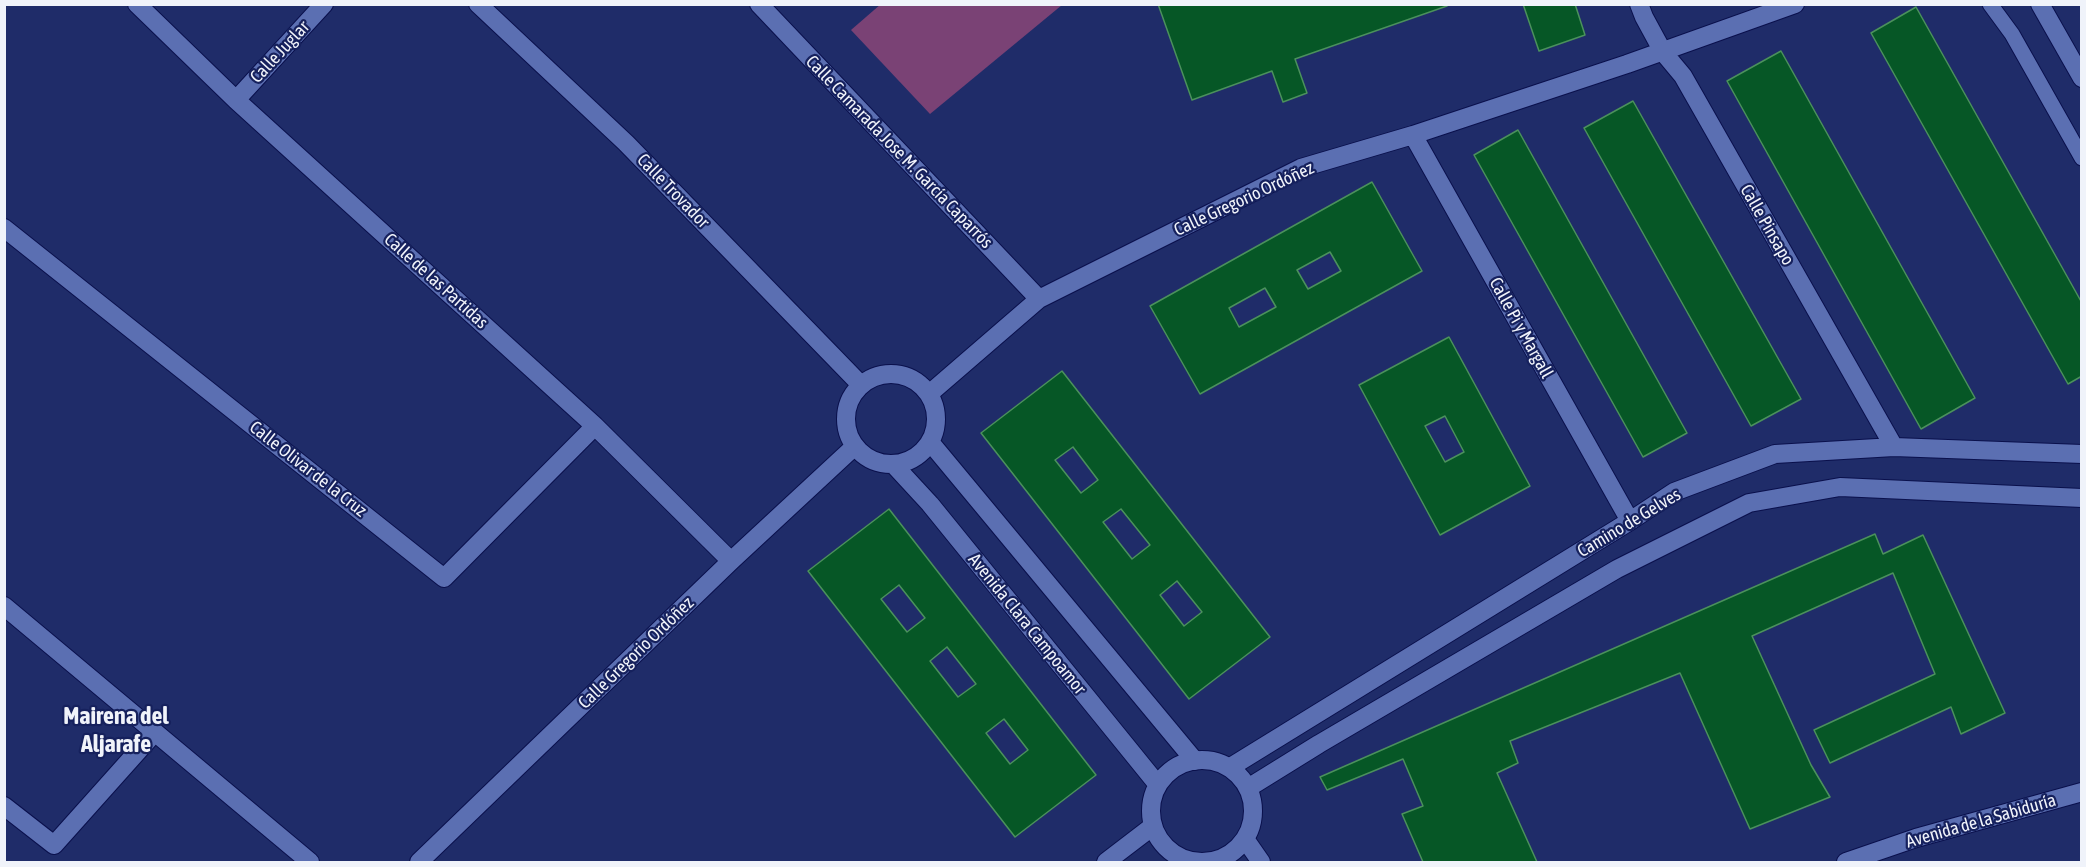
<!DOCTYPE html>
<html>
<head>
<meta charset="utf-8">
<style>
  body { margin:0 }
  #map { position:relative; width:2086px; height:867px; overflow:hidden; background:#1f2c69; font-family:"Asap Condensed",sans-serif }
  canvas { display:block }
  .frame { position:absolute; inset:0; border:6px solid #f0f3fa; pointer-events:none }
</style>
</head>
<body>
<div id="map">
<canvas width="2086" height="867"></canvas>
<div class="frame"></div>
</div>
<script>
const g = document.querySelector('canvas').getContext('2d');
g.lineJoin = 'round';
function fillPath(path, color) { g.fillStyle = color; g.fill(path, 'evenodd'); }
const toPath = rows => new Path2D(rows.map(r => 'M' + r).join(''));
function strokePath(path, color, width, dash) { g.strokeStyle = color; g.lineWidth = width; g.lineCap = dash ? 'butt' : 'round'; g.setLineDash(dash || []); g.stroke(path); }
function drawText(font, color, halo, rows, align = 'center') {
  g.font = font + ' "Asap Condensed",sans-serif'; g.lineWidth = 4.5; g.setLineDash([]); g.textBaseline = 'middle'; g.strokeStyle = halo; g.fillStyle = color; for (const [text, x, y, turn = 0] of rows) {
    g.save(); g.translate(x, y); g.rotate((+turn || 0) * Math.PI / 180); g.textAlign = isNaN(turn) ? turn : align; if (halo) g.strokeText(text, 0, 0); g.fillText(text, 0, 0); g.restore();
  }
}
const green = toPath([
  [881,4,1062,4,1062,5,930,114,851,30]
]);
const building = toPath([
  [1158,4,1446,4,1447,6,1295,59,1307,93,1283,102,1272,71,1192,100,1158,4],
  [1523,4,1575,4,1585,35,1539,51,1523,4],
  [1916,7,2082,303,2082,376,2068,384,1871,33,1916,7],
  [1781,51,1975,398,1921,429,1727,81,1781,51],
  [1633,101,1801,399,1751,426,1584,128,1633,101],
  [1518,130,1687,433,1643,457,1474,155,1518,130],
  [1372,182,1422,271,1200,394,1150,306,1372,182],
  [1330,252,1341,271,1308,289,1297,270,1330,252],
  [1265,288,1276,307,1239,327,1229,308,1265,288],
  [1449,337,1530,486,1440,535,1359,385,1449,337],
  [1445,416,1464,452,1445,462,1425,426,1445,416],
  [1062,371,1270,637,1189,699,981,433,1062,371],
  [1073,447,1098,480,1081,493,1055,460,1073,447],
  [1121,509,1150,545,1132,559,1103,522,1121,509],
  [1177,581,1202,612,1184,626,1160,595,1177,581],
  [889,509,1096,775,1015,837,808,571,889,509],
  [899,585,925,618,907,632,881,599,899,585],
  [947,647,976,684,958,697,930,661,947,647],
  [1004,719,1028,750,1010,764,986,733,1004,719],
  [1875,534,1883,554,1923,535,2005,713,1961,734,1951,707,1830,763,1814,730,1935,674,1893,573,1752,636,1811,765,1830,797,1750,829,1680,673,1510,741,1518,763,1497,773,1537,862,1423,862,1402,814,1423,806,1403,759,1327,790,1320,777,1875,534]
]);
const service = toPath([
  [1990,4,2012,34,2082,158]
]);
const minor = toPath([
  [137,4,236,100,595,426,731,561],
  [478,4,626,143,861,385],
  [759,4,1039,299],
  [1639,4,1644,17,1663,52,1683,76,1894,447],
  [236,100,324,4],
  [1413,135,1630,521],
  [4,228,444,578,595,426],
  '846 419a45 45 0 1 1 90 0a45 45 0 1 1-90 0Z',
  [929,394,1039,299,1301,168,1413,135,1627,64,1795,4],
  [930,442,1195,761],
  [894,465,930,504,1158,785],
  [4,606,310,862],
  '1151 811a51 51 0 1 1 102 0a51 51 0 1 1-102 0Z',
  [1229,768,1630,521,1674,492,1775,454,1894,447,2082,454],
  [1248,788,1319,744,1617,569,1749,503,1840,487,2082,498],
  [4,806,54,845,155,732],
  [1245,839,1261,862],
  [419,862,731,561,855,446],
  [1106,862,1153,826],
  [1846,862,1916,838,2082,792]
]);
const tertiary = toPath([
  [2040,4,2082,78]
]);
const streetNames = [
  ["Calle Juglar",280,52,-47],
  ["Calle Camarada Jose M. García Caparrós",899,152,46],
  ["Calle Trovador",673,191,46],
  ["Calle Gregorio Ordóñez",1244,199,-25],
  ["Calle Pinsapo",1767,225,60],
  ["Calle de las Partidas",436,281,42],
  ["Calle Pi y Margall",1521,328,61],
  ["Calle Olivar de la Cruz",308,469,38],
  ["Camino de Gelves",1629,523,-31],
  ["Avenida Clara Campoamor",1027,624,51],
  ["Calle Gregorio Ordóñez",636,653,-44],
  ["Avenida de la Sabiduría",1981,821,-16]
];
const districtNames = [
  ["Mairena del",116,716],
  ["Aljarafe",116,744]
];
fillPath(green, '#7a4275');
fillPath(building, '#065726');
strokePath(building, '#4b915c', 1.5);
strokePath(service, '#0a104c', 17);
strokePath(minor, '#0a104c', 20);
strokePath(tertiary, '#0a104c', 20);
strokePath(service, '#5b6fb2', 15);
strokePath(minor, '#5b6fb2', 18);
strokePath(tertiary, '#5b6fb2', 18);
drawText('18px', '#f0f3fa', '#16215d', streetNames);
drawText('bold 24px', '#f0f3fa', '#16215d', districtNames);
</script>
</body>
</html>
